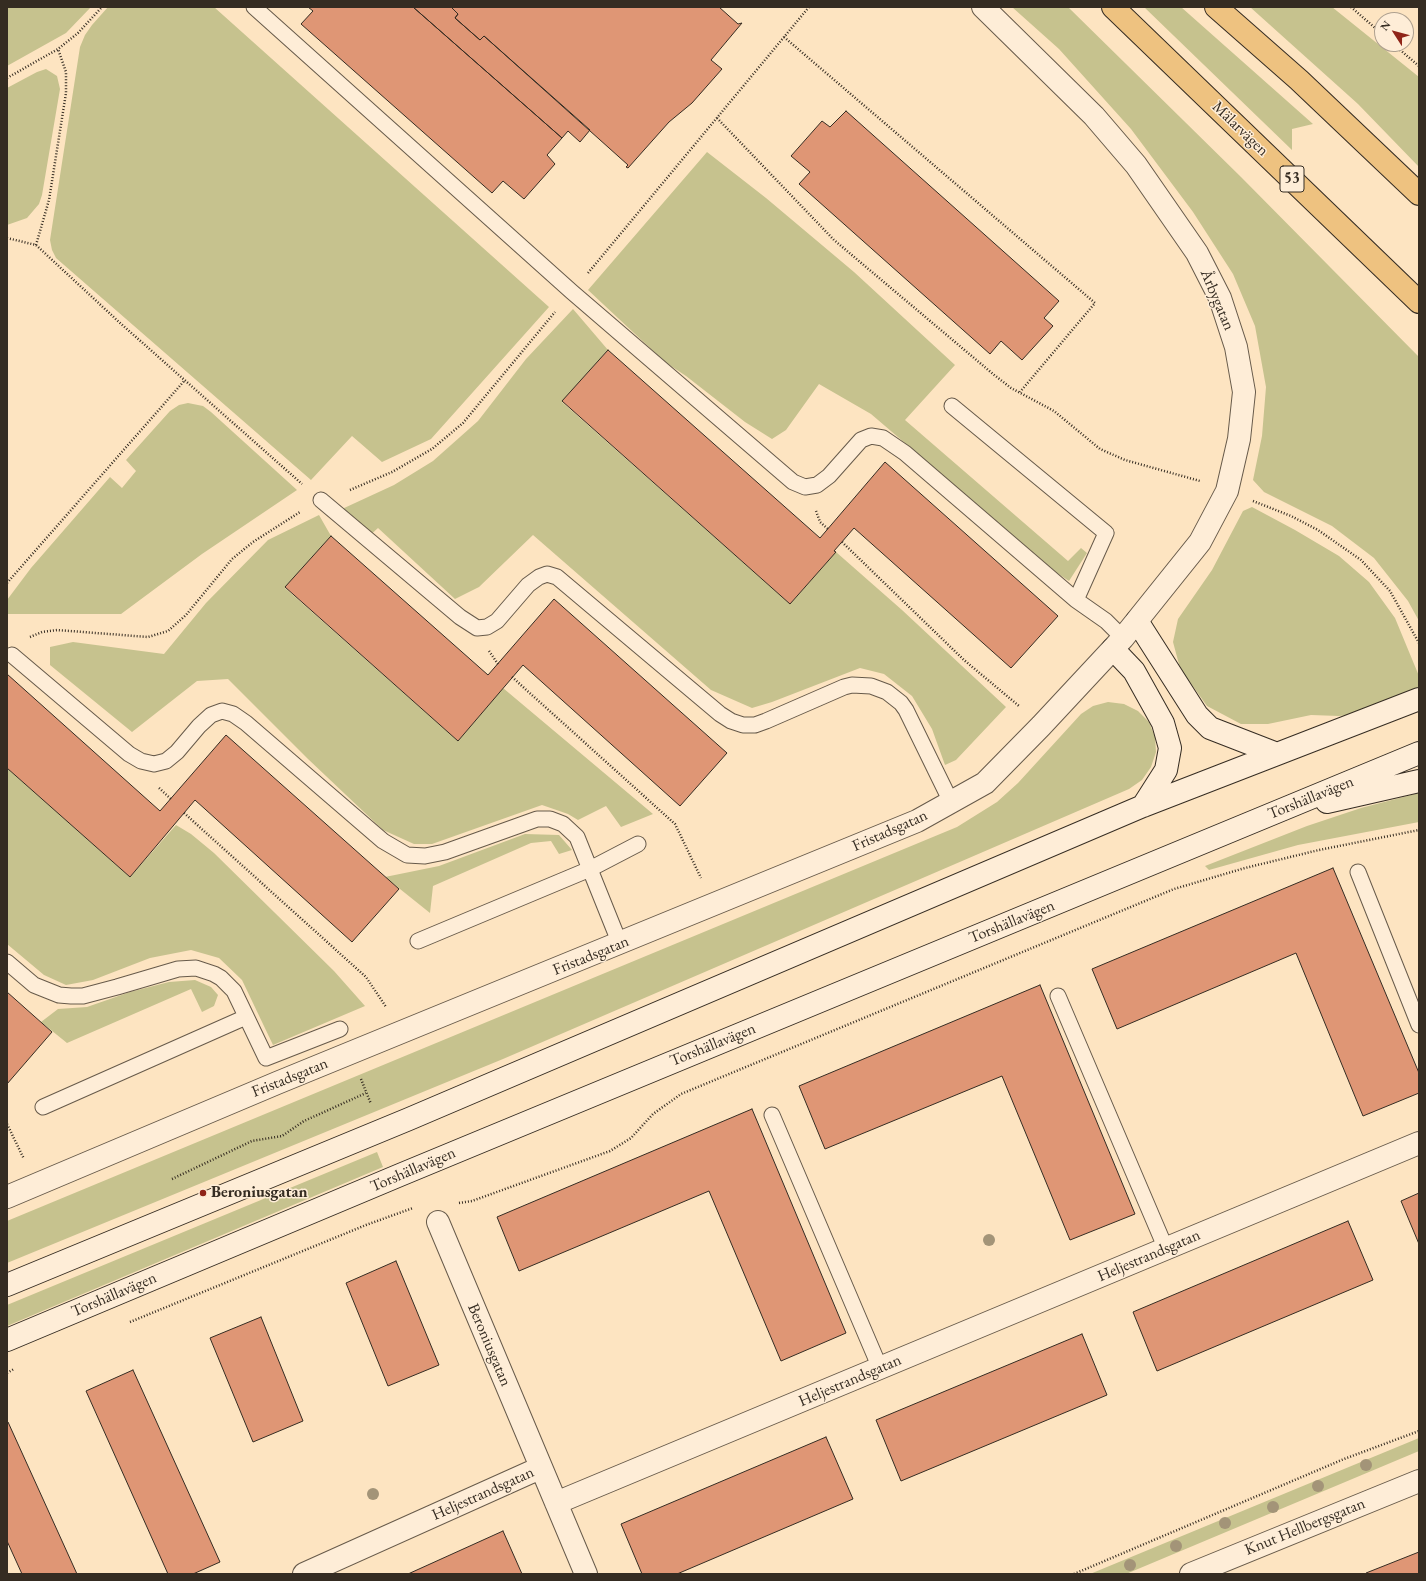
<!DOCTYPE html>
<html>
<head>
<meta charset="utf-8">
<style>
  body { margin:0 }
  #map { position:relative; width:1426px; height:1581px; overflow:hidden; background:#fde4c1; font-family:"EB Garamond",serif }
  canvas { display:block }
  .frame { position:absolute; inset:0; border:8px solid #352c22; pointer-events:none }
  .north { position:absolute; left:1374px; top:12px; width:40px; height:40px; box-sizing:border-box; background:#feedd7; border:1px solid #aea08f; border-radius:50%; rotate:306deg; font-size:11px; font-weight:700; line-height:16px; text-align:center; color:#352c22 }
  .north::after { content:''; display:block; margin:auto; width:14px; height:18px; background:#8f2418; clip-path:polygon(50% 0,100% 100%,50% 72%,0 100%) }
</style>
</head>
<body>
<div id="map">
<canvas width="1426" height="1581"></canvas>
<div class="frame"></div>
<div class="north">N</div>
</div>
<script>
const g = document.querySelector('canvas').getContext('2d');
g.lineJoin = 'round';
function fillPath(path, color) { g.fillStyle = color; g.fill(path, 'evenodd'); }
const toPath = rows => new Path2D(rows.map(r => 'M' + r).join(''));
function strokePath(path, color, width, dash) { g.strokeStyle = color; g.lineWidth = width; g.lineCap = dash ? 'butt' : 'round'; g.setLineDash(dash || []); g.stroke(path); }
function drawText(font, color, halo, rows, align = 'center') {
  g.font = font + ' "EB Garamond",serif'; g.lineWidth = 3; g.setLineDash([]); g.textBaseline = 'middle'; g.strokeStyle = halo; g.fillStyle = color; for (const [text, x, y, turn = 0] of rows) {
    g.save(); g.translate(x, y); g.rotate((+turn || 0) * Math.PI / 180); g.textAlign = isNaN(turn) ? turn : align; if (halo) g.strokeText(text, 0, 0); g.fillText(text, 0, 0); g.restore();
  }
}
const green = toPath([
  [7,7,91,7,66,33,7,66],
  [108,7,214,7,549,307,431,439,382,462,352,436,311,480,56,258,52,250,50,240,80,47,85,35,92,25],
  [1012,7,1068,7,1241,177,1419,357,1419,621,1408,601,1374,558,1332,526,1264,492,1253,480,1262,436,1266,387,1255,326,1233,274,1193,212,1131,129,1059,49],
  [1144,7,1181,7,1313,124,1292,129,1292,150],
  [1250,7,1332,7,1419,77,1419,167,1358,104],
  [46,69,57,76,60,89,42,195,39,204,27,218,7,225,7,88,37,72],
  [707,152,766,198,854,272,955,365,905,420,1068,561,1081,548,1087,553,1069,581,1057,573,871,414,819,384,786,430,772,439,745,422,686,376,665,362,588,290],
  [573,309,608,350,562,402,790,604,836,552,902,610,1006,707,956,760,945,765,932,729,912,696,884,674,860,668,772,702,752,708,711,690,533,535,479,587,455,599,378,528,367,538,342,509,394,485,433,461,478,421,526,359],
  [188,403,203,406,211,412,297,490,202,554,121,614,7,614,7,600,31,568,110,477,122,488,136,471,126,460,170,411,179,405],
  [1252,507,1295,530,1339,556,1369,582,1395,618,1419,676,1419,689,1357,714,1339,716,1311,715,1268,724,1241,724,1207,706,1180,668,1173,642,1178,619,1212,570,1243,511],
  [319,515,331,536,285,588,458,741,503,688,653,814,621,827,606,806,578,820,568,814,542,805,432,844,414,844,383,830,308,759,228,679,197,681,132,732,50,665,50,647,73,642,164,654,206,603,268,540],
  [1108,702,1124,704,1138,711,1149,722,1155,737,1156,752,1151,767,1142,780,1129,789,503,1059,7,1263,7,1221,957,827,997,802,1018,783,1081,714,1093,706],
  [7,768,130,877,176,825,191,834,214,853,334,971,365,1006,273,1045,242,980,219,958,191,950,150,958,93,980,66,985,44,975,7,944],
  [1419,793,1419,822,1298,845,1209,870,1205,866,1307,826,1361,808],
  [525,834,559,835,572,850,559,854,551,841,531,843,433,886,430,913,385,877,439,866],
  [195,980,211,987,218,995,214,1006,202,1012,191,989,67,1043,41,1022,58,1009,87,1007,130,992,169,982],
  [377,1152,383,1167,7,1326,7,1305],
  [1419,1438,1419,1451,1126,1574,1090,1574]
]);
const building = toPath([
  [308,7,413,7,562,138,547,155,555,164,524,199,503,181,492,193,301,24,313,11,308,7],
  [413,7,451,7,458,14,455,18,480,40,484,36,590,130,580,142,568,131,562,138,413,7],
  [451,7,719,7,738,24,742,23,711,60,722,69,692,103,669,122,628,168,626,167,628,165,484,36,480,40,455,18,458,14,451,7],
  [846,111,1059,301,1044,318,1053,326,1022,360,1001,341,990,354,799,184,810,172,791,156,822,121,830,127,846,111],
  [608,350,820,538,885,462,1058,616,1011,668,854,528,834,551,836,552,790,604,562,401,608,350],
  [331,536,488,675,554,599,727,753,680,806,523,665,458,741,285,587,331,536],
  [7,674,160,811,226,735,399,889,352,942,195,800,130,877,7,768,7,674],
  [1333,868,1419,1073,1419,1093,1363,1116,1296,953,1117,1029,1092,969,1333,868],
  [1040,985,1135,1214,1070,1240,1002,1076,825,1149,799,1086,1040,985],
  [7,992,52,1032,7,1084,7,992],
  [752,1109,846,1333,781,1361,709,1191,519,1271,497,1217,752,1109],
  [1419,1193,1419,1244,1401,1201,1419,1193],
  [1348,1221,1373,1280,1157,1371,1133,1312,1348,1221],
  [396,1261,439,1365,388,1386,346,1283,396,1261],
  [261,1317,303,1421,253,1442,210,1338,261,1317],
  [1082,1334,1107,1395,901,1481,876,1420,1082,1334],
  [133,1370,220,1562,193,1574,168,1574,86,1391,133,1370],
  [7,1422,8,1422,77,1574,22,1574,7,1541,7,1422],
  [826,1437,853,1499,677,1574,642,1574,621,1524,826,1437],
  [503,1531,522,1574,408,1574,503,1531],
  [1419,1552,1419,1574,1367,1574,1366,1573,1419,1552]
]);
const path = toPath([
  [1351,7,1382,34],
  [784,37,1095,303,1020,392],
  [1393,44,1419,66],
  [7,78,58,49,78,33,102,7],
  [717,118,834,240,993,374,1011,388,1054,411,1100,449,1125,460,1200,481],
  [7,238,36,245,119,322,302,484],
  [36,245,49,200,66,93,66,72,58,49],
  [588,273,809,7],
  [350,490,392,472,432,449,463,423,555,312],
  [1253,501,1291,516,1318,530,1361,560,1390,591,1419,643],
  [816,511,820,522,828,529],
  [842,542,964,660,1019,706],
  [7,583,185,380],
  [30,637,42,632,57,630,148,637,168,631,186,615,232,559,253,542,300,512],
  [489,651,498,664],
  [512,677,675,824,701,878],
  [159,788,171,799],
  [184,813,366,977,386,1007],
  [361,1079,371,1104],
  [7,1124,24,1159],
  [172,1179,252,1141,282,1136,304,1121,366,1093],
  [459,1203,472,1201,610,1151,631,1138,653,1114,681,1094,1174,889,1245,868,1319,850,1419,830],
  [130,1322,366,1225,413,1208],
  [7,1373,14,1369],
  [1074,1574,1344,1459,1419,1431]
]);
const lane = toPath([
  [254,7,572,292,793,482,805,487,817,485,829,476,861,440,871,436,883,438,905,453,1076,600,1106,621,1123,638],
  [952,406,1106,533,1076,600],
  [321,500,460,617,477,628,487,627,497,621,528,585,539,577,547,574,557,577,720,714,731,721,743,725,755,725,766,721,844,687,852,685,871,686,887,692,901,703,906,710,951,802],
  [12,655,129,754,141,761,154,764,166,761,177,752,199,726,211,715,222,711,233,714,246,723,383,841,407,855,425,856,445,852,537,819,550,819,563,824,577,837,620,944],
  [1358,872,1419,1025],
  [418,941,590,869,638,844],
  [7,962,34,985,59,995,71,996,83,996,117,987,178,969,196,968,214,974,221,978,234,991,266,1058,340,1029],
  [1058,996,1166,1249],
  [43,1107,246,1017],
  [772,1115,880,1368]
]);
const street = toPath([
  [7,1197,277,1083,917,821,985,783,1041,726,1123,638,1200,542,1227,491,1239,439,1244,392,1236,347,1220,298,1197,253,1136,165,1094,116,983,7],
  [438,1222,586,1574],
  [556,1503,1419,1143],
  [304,1574,540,1468],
  [1191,1574,1419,1481]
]);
const secondary = toPath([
  [1137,621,1197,715,1210,728,1277,754],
  [1113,649,1134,671,1163,723,1170,748,1166,770,1143,806],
  [1327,802,1419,781],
  [7,1285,409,1119,1143,806,1419,699],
  [7,1340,400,1175,1419,753]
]);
const primary = toPath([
  [1113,7,1419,302],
  [1216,7,1299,80,1419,194]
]);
const trees = [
  [989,1240],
  [1366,1465],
  [1318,1486],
  [373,1494],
  [1273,1507],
  [1225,1523],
  [1176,1546],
  [1130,1565]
];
const markers = [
  [203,1193,4,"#8f2418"]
];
const shields = [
  [1292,179,24]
];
const shieldNames = [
  ["53",1292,179]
];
const streetNames = [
  ["Mälarvägen",1240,129,44],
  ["Årbygatan",1217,300,67],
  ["Torshällavägen",1311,798,-22],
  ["Fristadsgatan",890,831,-24],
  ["Torshällavägen",1012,922,-22],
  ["Fristadsgatan",591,956,-22],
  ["Torshällavägen",713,1045,-22],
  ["Fristadsgatan",290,1078,-22],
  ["Torshällavägen",413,1170,-23],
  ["Heljestrandsgatan",1149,1256,-23],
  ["Torshällavägen",114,1295,-23],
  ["Beroniusgatan",489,1345,67],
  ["Heljestrandsgatan",850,1381,-23],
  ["Heljestrandsgatan",483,1494,-24],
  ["Knut Hellbergsgatan",1305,1527,-22]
];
const poiNames = [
  ["Beroniusgatan",211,1193]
];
fillPath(green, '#c6c28e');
fillPath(building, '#df9675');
strokePath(building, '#352c22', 1);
strokePath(lane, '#675a4a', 17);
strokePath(street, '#675a4a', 24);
strokePath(secondary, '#352c22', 24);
strokePath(primary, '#352c22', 24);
strokePath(path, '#352c22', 2.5, [1, 2]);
strokePath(lane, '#feedd7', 15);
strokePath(street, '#feedd7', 22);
strokePath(secondary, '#feedd7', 22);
strokePath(primary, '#eec280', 22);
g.fillStyle = '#a39478';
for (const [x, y] of trees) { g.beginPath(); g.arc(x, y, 6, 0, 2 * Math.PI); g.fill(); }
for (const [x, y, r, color] of markers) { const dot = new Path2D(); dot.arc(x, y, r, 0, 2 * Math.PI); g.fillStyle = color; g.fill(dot); strokePath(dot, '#feedd7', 1.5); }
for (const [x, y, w] of shields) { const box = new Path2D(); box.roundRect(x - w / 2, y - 13, w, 26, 3); g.fillStyle = '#feedd7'; g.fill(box); strokePath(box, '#352c22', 1); }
drawText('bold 15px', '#352c22', null, shieldNames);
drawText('16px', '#352c22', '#feedd7', streetNames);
drawText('bold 16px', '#352c22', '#feedd7', poiNames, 'left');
</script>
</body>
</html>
